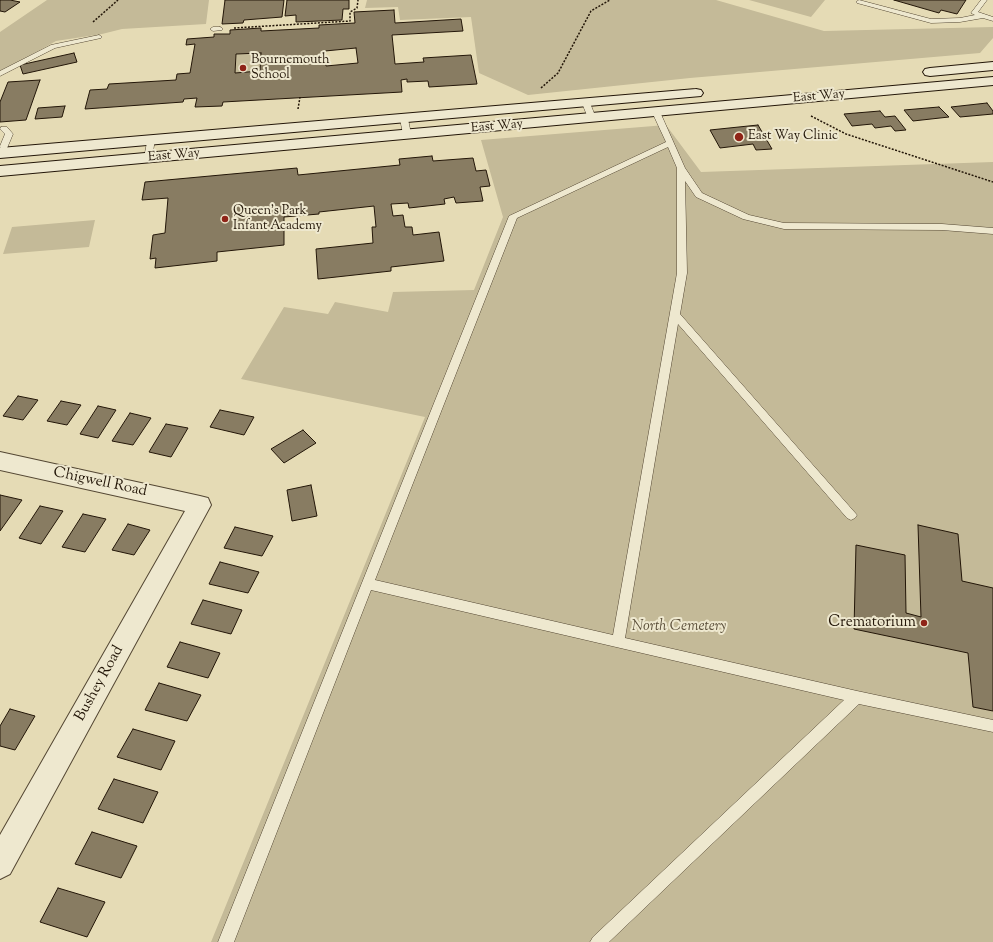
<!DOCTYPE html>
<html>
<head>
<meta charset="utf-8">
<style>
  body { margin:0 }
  canvas { display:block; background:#e5dbb5 }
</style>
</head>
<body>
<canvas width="993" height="942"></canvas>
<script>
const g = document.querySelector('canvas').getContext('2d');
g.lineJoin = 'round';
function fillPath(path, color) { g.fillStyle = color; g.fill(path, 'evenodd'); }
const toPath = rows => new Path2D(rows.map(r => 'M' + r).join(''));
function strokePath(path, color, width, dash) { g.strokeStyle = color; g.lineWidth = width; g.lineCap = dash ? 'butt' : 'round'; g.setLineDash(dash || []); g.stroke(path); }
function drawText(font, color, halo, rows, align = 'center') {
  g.font = font + ' "Sorts Mill Goudy",serif'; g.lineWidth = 4; g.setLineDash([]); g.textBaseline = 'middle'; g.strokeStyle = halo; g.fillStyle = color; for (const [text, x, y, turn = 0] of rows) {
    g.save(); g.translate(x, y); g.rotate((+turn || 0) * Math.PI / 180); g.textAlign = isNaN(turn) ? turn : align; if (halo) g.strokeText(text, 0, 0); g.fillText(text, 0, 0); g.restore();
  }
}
const green = toPath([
  [47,0,209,0,206,24,122,29,102,34,56,41,0,72,0,32],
  [367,0,716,0,824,31,993,27,993,38,980,53,690,78,528,95,479,73,471,17,400,20,398,7,365,8],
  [749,0,825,0,811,17],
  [261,53,260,71,235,73,236,54],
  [666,125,701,172,993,162,993,942,211,942,425,417,241,379,284,307,328,314,335,302,388,312,393,292,474,290,503,217,481,140],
  [95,220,89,247,3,254,12,227]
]);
const building = toPath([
  [0,0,10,0,20,2,5,12,0,11,0,0],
  [225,0,284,0,282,17,244,20,243,23,222,24,225,0],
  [287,0,349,0,349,9,343,9,342,20,296,22,296,15,285,16,287,0],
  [894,0,966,0,957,14,941,10,939,13,894,0],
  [394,10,395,23,461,19,463,31,392,35,395,64,424,62,423,58,471,55,477,84,429,87,428,81,407,82,407,79,401,80,402,92,223,102,222,106,195,107,197,98,184,99,183,102,85,109,90,90,107,89,109,84,176,80,177,74,190,73,195,44,186,45,187,39,214,37,214,34,230,34,230,30,261,28,261,31,319,28,319,25,355,23,354,12,394,10],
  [356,48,358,63,326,66,325,51,356,48],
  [261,53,260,71,235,73,236,54,261,53],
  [74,53,77,62,23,74,20,65,74,53],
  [40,80,26,120,0,122,0,102,8,82,40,80],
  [987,103,993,111,993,114,960,117,951,107,987,103],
  [65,106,62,117,35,119,38,108,65,106],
  [939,107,949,117,913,121,904,110,939,107],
  [880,111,885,117,895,116,906,130,895,131,891,126,875,128,872,124,852,126,844,114,880,111],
  [758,125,772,149,756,150,753,144,720,148,710,130,758,125],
  [432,156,433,161,473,158,476,171,486,170,490,186,480,187,483,201,456,203,454,197,444,199,445,204,409,208,408,203,391,204,393,216,403,215,405,227,412,227,413,235,439,232,444,261,391,267,391,271,318,279,316,249,373,243,372,227,376,227,374,206,319,212,319,214,284,217,284,245,217,252,217,261,155,268,156,258,150,259,153,235,165,233,168,198,142,200,145,182,297,168,298,175,400,165,399,159,432,156],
  [18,396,38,400,23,420,3,416,18,396],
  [61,401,81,405,67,425,47,421,61,401],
  [98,406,116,410,98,438,80,434,98,406],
  [220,410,254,417,244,435,210,427,220,410],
  [130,413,151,418,133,445,112,441,130,413],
  [166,424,188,428,171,457,149,452,166,424],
  [303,430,316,443,284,463,271,449,303,430],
  [311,485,317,516,292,521,287,490,311,485],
  [0,495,22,500,0,531,0,495],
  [40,506,63,511,41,544,19,538,40,506],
  [83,514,106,519,85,552,62,547,83,514],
  [128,524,150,530,134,555,112,550,128,524],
  [918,525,958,534,962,581,993,588,993,711,973,707,968,653,854,629,856,545,905,555,906,613,921,617,918,525],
  [235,527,273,536,262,556,224,548,235,527],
  [220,562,259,572,248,593,209,584,220,562],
  [203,600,242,610,231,634,191,624,203,600],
  [180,642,220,653,208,678,167,667,180,642],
  [159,683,201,695,187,721,145,710,159,683],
  [10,709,35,716,15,750,0,746,0,726,10,709],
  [133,729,175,741,161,770,117,757,133,729],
  [114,779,158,792,143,823,98,809,114,779],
  [92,832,137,846,121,878,75,864,92,832],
  [58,888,105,902,87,937,40,922,58,888]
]);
const path = toPath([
  [93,22,118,0],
  [234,28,350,21,350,12,357,8,358,0],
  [541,88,558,73,591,11,610,0],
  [298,109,300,97],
  [811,116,846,134,993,182]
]);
const lane = toPath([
  [859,0,931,19,960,18,975,15,971,13,981,0,987,0,978,12,993,17,993,21,983,18,960,22,931,23,857,3,856,2,859,0],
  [220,27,222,28,222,30,213,31,210,29,213,27,220,27],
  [99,35,102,37,101,38,55,48,0,76,0,71,51,45,99,35],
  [583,101,589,101,590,103,596,118,595,120,589,120,588,118,582,103,583,101],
  [653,110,656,110,660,112,685,168,702,193,749,215,784,223,942,224,993,228,993,234,942,230,784,229,743,219,696,197,685,181,687,273,680,314,857,515,855,518,851,520,847,518,678,324,625,638,857,691,993,720,993,732,859,704,609,942,590,942,593,937,844,700,371,590,234,942,218,942,509,216,666,142,652,112,653,110],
  [668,147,677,168,677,273,613,635,375,580,517,218,668,147],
  [401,117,404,117,408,119,411,134,410,136,404,136,403,134,400,119,401,117],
  [1,127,7,127,13,134,5,153,1,155,0,146,5,134,0,129,1,127],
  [148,137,154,137,155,139,152,158,148,160,144,158,148,137]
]);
const street = toPath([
  [0,452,200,496,208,498,211,505,10,874,0,879,0,835,185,511,0,470,0,452]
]);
const secondary = toPath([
  [993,62,993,70,930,76,925,75,923,72,925,69,930,68,993,62],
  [993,77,993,85,0,176,0,166,993,77],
  [696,89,701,90,703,93,701,96,0,158,0,148,696,89]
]);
const markers = [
  [243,68,4,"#8f2418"],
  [739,137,5,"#8f2418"],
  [225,219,4,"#8f2418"],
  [924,623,4,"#8f2418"]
];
const farPoinames = [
  ["Bournemouth",251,61],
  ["School",251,76],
  ["East Way Clinic",748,137],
  ["Queen's Park",233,212],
  ["Infant Academy",233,227]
];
const farStreetnames = [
  ["East Way",819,97,-5],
  ["East Way",497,127,-5],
  ["East Way",174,156,-5]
];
const streetNames = [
  ["Chigwell Road",100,483,12],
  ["Bushey Road",100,684,-61]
];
const poiNames = [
  ["Crematorium",916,623]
];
const parkNames = [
  ["North Cemetery",679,627]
];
fillPath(green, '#c4ba98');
fillPath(building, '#887c62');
strokePath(building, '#231608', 1);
strokePath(lane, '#544733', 1);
strokePath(street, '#544733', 2);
strokePath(secondary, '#231608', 2);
strokePath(path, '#231608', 1.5, [2, 1.5]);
fillPath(lane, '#eee8cf');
fillPath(street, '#eee8cf');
fillPath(secondary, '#eee8cf');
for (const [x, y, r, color] of markers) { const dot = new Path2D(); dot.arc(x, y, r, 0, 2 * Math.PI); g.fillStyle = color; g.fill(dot); strokePath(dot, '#eee8cf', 1.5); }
drawText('13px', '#231608', '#eee8cf', farPoinames, 'left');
drawText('13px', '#231608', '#eee8cf', farStreetnames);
drawText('15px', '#231608', '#eee8cf', streetNames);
drawText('15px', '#231608', '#eee8cf', poiNames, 'right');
drawText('italic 15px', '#5b4f3a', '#eee8cf', parkNames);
</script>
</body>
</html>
